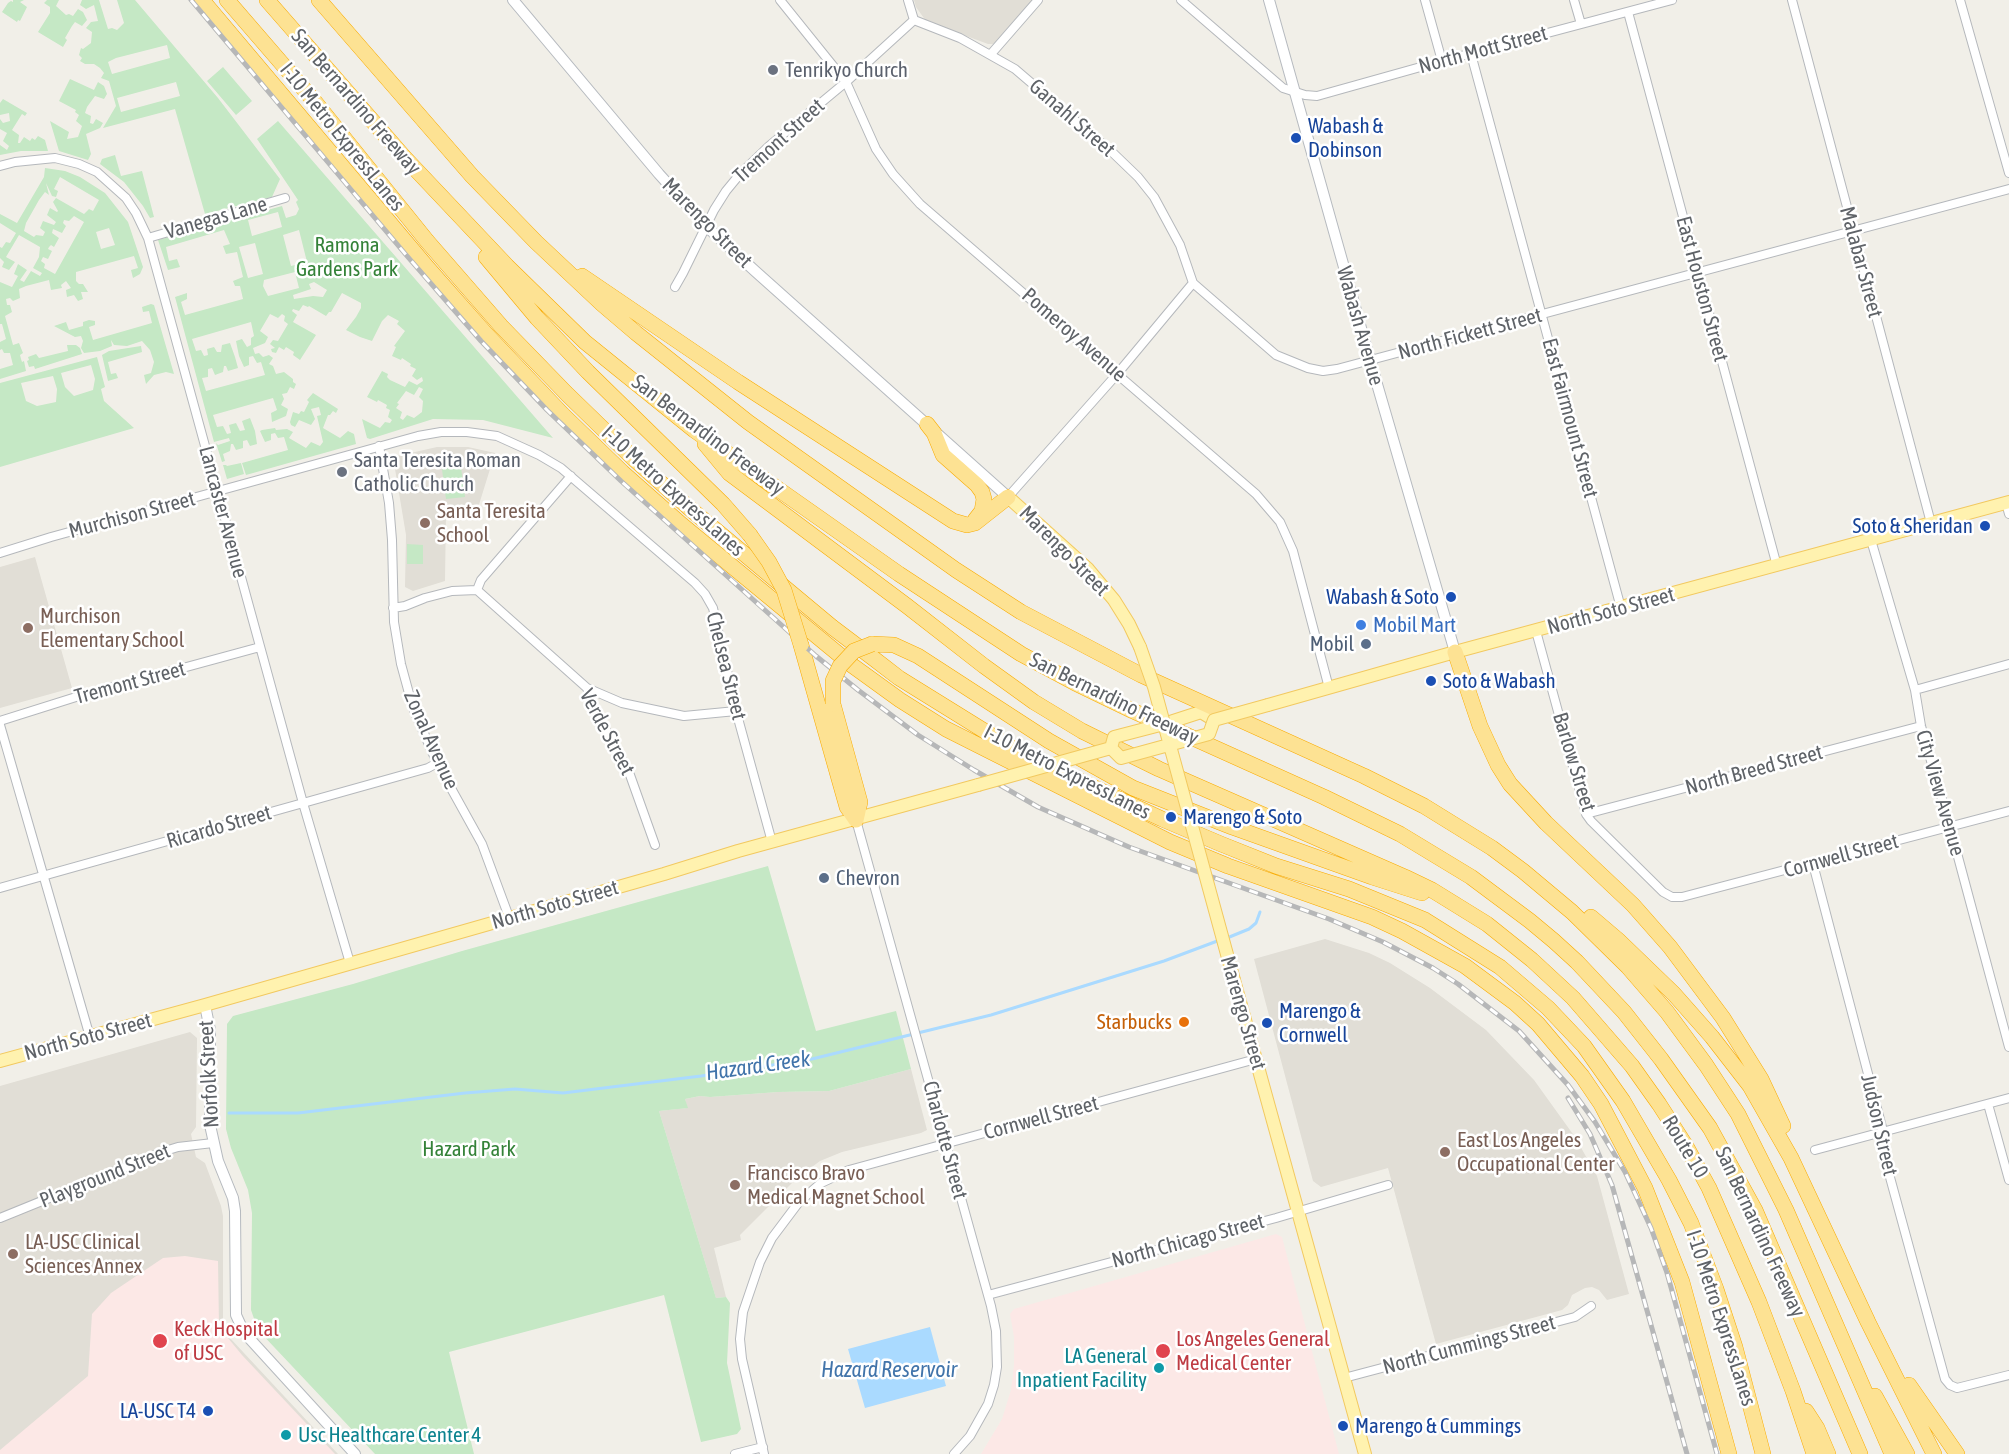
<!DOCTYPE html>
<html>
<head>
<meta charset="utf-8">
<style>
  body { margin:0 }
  canvas { display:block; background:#f1efe8 }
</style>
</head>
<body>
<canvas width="2009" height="1454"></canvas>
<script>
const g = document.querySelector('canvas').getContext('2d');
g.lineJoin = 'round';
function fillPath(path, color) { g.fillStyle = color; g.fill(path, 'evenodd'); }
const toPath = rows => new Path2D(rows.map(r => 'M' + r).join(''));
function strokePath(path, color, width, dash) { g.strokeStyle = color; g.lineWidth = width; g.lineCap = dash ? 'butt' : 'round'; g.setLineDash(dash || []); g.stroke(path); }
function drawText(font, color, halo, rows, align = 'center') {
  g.font = font + ' "Asap Condensed",sans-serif'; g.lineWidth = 5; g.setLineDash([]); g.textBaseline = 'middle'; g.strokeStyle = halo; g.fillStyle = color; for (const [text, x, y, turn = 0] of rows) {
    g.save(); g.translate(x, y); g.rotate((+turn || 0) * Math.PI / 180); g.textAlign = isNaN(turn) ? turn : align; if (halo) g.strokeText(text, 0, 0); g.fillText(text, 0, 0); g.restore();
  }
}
const education = toPath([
  [914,0,1034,0,998,41,993,44,988,44,926,21,916,7],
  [437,447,468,447,495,453,477,511,467,506,446,512,445,581,413,591,405,587,406,535,393,457],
  [35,557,72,688,0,708,0,567],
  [1325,939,1369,953,1390,963,1430,988,1486,1030,1534,1080,1575,1137,1597,1176,1629,1294,1607,1300,1599,1290,1592,1287,1585,1288,1572,1295,1568,1305,1562,1310,1436,1344,1388,1168,1321,1187,1313,1181,1254,959],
  [190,1032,197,1038,196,1127,191,1134,196,1157,205,1163,221,1206,223,1216,223,1322,225,1330,230,1338,338,1454,0,1454,0,1086],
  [911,1069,927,1130,921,1133,842,1152,820,1161,797,1178,740,1235,741,1240,714,1248,726,1297,716,1298,659,1111,687,1108,685,1099,700,1096,710,1097,778,1092,829,1091]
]);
const medical = toPath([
  [1276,1234,1282,1237,1339,1454,981,1454,1002,1419,1011,1390,1014,1365,1014,1337,1010,1314,1014,1309],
  [185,1256,218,1261,219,1327,242,1355,335,1454,0,1454,0,1450,88,1376,92,1314,111,1293,163,1258]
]);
const green = toPath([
  [13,0,24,0,20,2,27,7,20,21,18,20,17,22,2,12,8,3,11,1,13,2],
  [47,0,59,0,56,6,66,15,69,14,73,16,78,9,83,12,87,20,82,26,75,22,72,26,65,38,67,40,63,47,38,32,50,13,50,7,44,3],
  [82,0,99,0,108,29,112,28,117,30,124,23,117,0,135,0,218,98,280,179,272,197,205,214,175,109,103,128,116,106,109,81,101,78,104,73,100,68,94,64,85,64,80,61,82,58,79,55,81,48,83,49,91,43,92,32,86,28,91,22,98,21,94,5,86,9,80,5],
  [167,45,170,58,112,74,108,62,116,58],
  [176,82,180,96,121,112,117,98],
  [223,67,252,101,236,115,207,81],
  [70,79,94,90,98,82,104,86,107,94,104,99,95,96,87,107,85,113,91,116,90,123,93,124,96,119,103,123,100,128,86,134,91,154,88,160,59,151,50,121,69,132,67,139,78,137,82,126,76,121,79,115,75,112,76,110,59,101],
  [3,99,27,113,25,116,22,114,12,130,19,135,18,143,20,143,24,137,30,141,32,138,35,140,38,136,45,140,48,151,21,151,0,155,0,145,7,150,9,146,3,141,7,133,0,129,0,119,3,123,10,121,9,113,0,115,0,103],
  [278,121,553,438,483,420,433,419,370,439,367,438,362,419,380,428,385,422,390,423,392,420,388,417,390,410,386,408,387,405,378,400,377,402,367,397,382,371,388,374,387,377,390,380,405,387,409,381,417,385,423,381,422,377,417,380,412,376,416,369,410,366,411,364,402,358,401,360,392,356,396,347,394,346,405,331,397,324,399,321,388,315,382,321,372,341,360,337,346,330,356,317,361,308,361,303,342,293,331,312,329,312,326,316,309,306,308,307,303,305,299,311,293,309,292,311,297,315,293,322,316,335,300,360,293,355,294,352,286,347,284,350,279,347,276,353,272,352,271,349,275,348,270,344,273,340,278,341,288,324,284,321,285,316,282,314,278,318,270,314,260,331,268,337,265,343,253,348,255,354,259,353,263,357,269,355,273,358,269,364,273,366,276,374,284,372,293,379,293,382,296,384,294,389,290,387,287,393,282,394,284,399,281,405,288,409,286,416,272,422,271,413,277,410,273,398,213,415,217,427,223,426,227,434,231,433,229,425,236,423,240,431,245,430,242,421,250,418,255,431,257,444,250,446,247,440,243,441,243,448,236,450,233,444,231,444,230,451,223,454,225,461,222,462,216,443,218,445,230,441,229,438,214,442,175,297,187,293,187,299,181,302,185,315,243,299,240,286,235,286,233,281,243,277,237,252,226,254,223,246,230,244,224,230,166,247,169,261,177,259,180,267,168,270,158,240,282,206,286,218,296,215,299,209,296,202,298,200,257,139],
  [278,212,282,227,252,236,248,220],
  [299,230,307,262,291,266,283,235],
  [255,243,263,274,248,278,239,247],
  [295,272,299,288,268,296,263,286,264,280],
  [314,282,327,290,323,297,313,296,294,299,293,295,311,289,309,284],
  [251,322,254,336,251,338,251,345,247,347,242,339,236,341,239,356,244,367,249,365,249,357,253,356,257,363,261,362,265,375,206,391,202,378,208,377,208,369,212,368,215,375,223,372,224,366,226,366,228,371,238,368,235,357,230,343,222,345,221,352,217,352,214,347,207,349,208,355,204,356,201,350,196,351,192,339],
  [419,387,423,389,419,397,423,401,422,412,414,418,407,415,403,420,400,418,402,412,396,408,399,404,397,403,406,391,414,395],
  [115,155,121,176,142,171,154,217,150,218,143,206,124,182,100,164,102,159],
  [45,168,65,171,80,177,105,193,128,222,143,267,140,274,133,278,131,270,138,268,134,256,76,272,76,281,79,284,83,284,88,292,81,292,83,299,78,301,74,295,67,297,66,290,71,288,66,281,61,285,62,288,51,290,49,280,26,286,19,289,20,298,13,301,10,298,6,299,7,305,10,305,12,312,5,316,13,345,19,343,23,353,20,355,21,359,22,362,24,361,26,371,0,379,0,369,13,365,10,353,4,353,2,349,0,350,0,342,6,339,2,324,0,324,0,282,12,287,18,276,14,274,18,264,27,270,20,280,24,282,31,271,40,276,42,273,33,268,39,257,40,247,19,235,6,257,15,262,9,270,2,267,4,262,0,258,0,247,2,248,6,242,10,243,16,233,0,223,0,214,17,223,44,177],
  [60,177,99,200,93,211,89,209,84,214,56,198,53,202,58,211,57,212,50,208,47,215,56,222,54,225,43,221,40,228,45,232,43,236,36,235,34,237,24,231,26,223,39,200,45,192,49,195,46,183,52,196,56,197,58,191,54,189],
  [74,216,84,222,55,274,44,268,45,264,41,261,43,257,48,259,52,251,48,249,49,247,51,245,54,247,59,238,52,233,53,229,62,233,66,226,63,223,64,220,69,221],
  [109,228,115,245,101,249,96,232],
  [151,304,154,305,174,374,166,372,154,375,146,384,144,375,151,373,154,362,150,350,142,341,127,346,114,345,111,340,112,346,100,351,84,353,81,348,83,341,81,336,75,337,54,326,66,322,69,330,83,326,83,322,89,320,95,321,95,325,89,327,93,340,152,323,149,311,143,312,142,307],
  [67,345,76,345,80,348,82,354,35,369,34,366,29,367,27,361,29,360,28,357,36,354,39,358,68,351],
  [141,346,142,352,108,362,111,374,116,373,118,378,108,381,102,355,109,351],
  [97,357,105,387,101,389,104,401,134,428,0,467,0,383],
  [91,365,95,379,93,390,74,396,65,387,61,373],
  [53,376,57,389,56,402,37,406,26,401,21,383],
  [313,393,338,409,336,413,333,411,330,415,328,415,323,428,340,438,348,431,354,434,356,444,246,475,242,463,288,450,284,437,278,438,275,433,271,434,271,440,265,442,260,431,262,430,275,428,276,430,287,429,293,432,289,438,306,448,311,442,320,446,323,442,317,416,321,415,319,407,311,409,315,419,311,425,299,420,295,427,291,425,290,422,293,412,299,414,301,411,304,412,309,402,307,400],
  [460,460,465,497,446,499,441,462],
  [241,463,244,474,227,479,223,465,226,465,227,466],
  [407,544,423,545,423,564,407,564],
  [768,866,816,1031,896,1011,911,1069,829,1091,778,1092,710,1097,700,1096,685,1099,688,1108,659,1111,716,1298,726,1297,730,1303,727,1363,741,1429,737,1434,701,1442,664,1295,449,1352,474,1454,375,1454,258,1330,251,1310,252,1213,248,1190,231,1148,226,1129,227,1024,233,1016,353,984,462,951]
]);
const water = toPath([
  [930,1327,946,1386,865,1408,848,1349]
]);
const stream = toPath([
  [1227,938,1249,929,1256,923,1260,912],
  [229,1113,298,1113,465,1093,515,1089,563,1093,701,1076,812,1059,991,1015,1164,961,1220,940]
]);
const street = toPath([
  [780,0,846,82,876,149,893,174,920,204,1256,494,1280,522,1293,551,1329,688],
  [908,0,914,20,960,38,1015,69,1112,152,1138,177,1154,197,1180,245,1193,283,1276,355,1308,368,1323,371,1337,369,2009,189],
  [1181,0,1283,88,1305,95,1317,96,1442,61,1672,0],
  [1425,0,1442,61],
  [1574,0,1581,24],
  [1792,0,1931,523],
  [1960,0,2009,173],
  [1628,12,1777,566],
  [991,54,1038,0],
  [1471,54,1621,608],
  [0,166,15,162,55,158,79,164,97,172,126,198,136,213,148,238,303,803,350,963],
  [148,238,285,198],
  [675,287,683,273,714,210,726,191,740,174,769,146,846,82,914,20],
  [379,446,389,503,392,540,394,622,401,664,413,708,437,763,482,844,509,917],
  [1008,497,1118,373,1193,283],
  [2006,503,2009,514],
  [1871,540,1915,690,1921,726,1950,827,2009,1047],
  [0,553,51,537,418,436,441,432,467,432,497,436,539,455,561,468,695,583,705,594,713,608,736,711,772,842],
  [477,590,587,688,595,710,630,775,655,845],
  [393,608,405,606,425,598,452,591,477,590,481,580,571,476],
  [1536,631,1586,814,1591,821,1663,892,1672,897,1682,897,2009,811],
  [587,688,622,703,684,716,736,711],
  [1915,690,2009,664],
  [0,721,76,697,260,647],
  [0,725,90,1037],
  [1586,814,1921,726],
  [856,820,991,1306,996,1331,997,1367,994,1385,988,1404,970,1436,954,1454],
  [1813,864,1883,1131,1888,1170,1945,1379,1950,1385,1957,1388,2009,1375],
  [0,888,428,768,437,763],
  [1988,1104,2009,1180],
  [1815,1150,2009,1098],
  [0,1218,165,1151,178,1147,213,1143],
  [988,1295,1276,1218,1388,1185],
  [1344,1378,1575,1317,1591,1306],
  [735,1454,763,1447],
  [764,1454,742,1359,740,1339,743,1312,760,1262,772,1238,799,1202,821,1183,849,1170,1256,1059]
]);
const secondary = toPath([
  [513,0,659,174,705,225,755,271,1008,497],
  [1269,0,1370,360,1455,652],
  [205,1005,210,1030,210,1125,218,1161,233,1198,235,1211,236,1315,242,1328,249,1338,355,1454]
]);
const primary = toPath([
  [1008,497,1088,569,1114,600,1129,624,1140,647],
  [1268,705,1455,652,2009,502],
  [1164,724,1201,712,1214,720],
  [1234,980,1365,1454],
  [0,1061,205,1005,664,874,738,851,978,785]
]);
const highway = toPath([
  [202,0,427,267,486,334,563,415,622,472,682,525,853,666,900,700,946,729,1170,842,1228,866,1372,917,1402,931,1465,966,1515,1003,1538,1024,1582,1076,1601,1104,1645,1188,1682,1282,1729,1454],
  [227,0,315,102,427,241,501,326,567,394,634,459,688,507,832,627,873,658,899,678,1020,753,1162,819,1221,844,1276,866,1349,889,1425,920,1500,967,1548,1008,1584,1046,1623,1101,1669,1180,1691,1223,1716,1289,1735,1347,1763,1454],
  [267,0,404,157,507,266,585,342,694,430,899,574,1021,654,1075,683,1133,711,1324,797,1400,834,1471,877,1530,921,1554,941,1577,962,1624,1012,1661,1059,1710,1128,1755,1210,1860,1454],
  [319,0,472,176,536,242,602,304,636,333,748,422,956,570,1021,612,1141,675,1364,776,1424,806,1492,848,1523,871,1572,912,1628,967,1667,1012,1706,1065,1738,1114,1786,1210,1892,1454],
  [486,257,537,318,588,372,723,504,750,535],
  [582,276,738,382,953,521,967,525,975,523,1008,497],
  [927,424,934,433,943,455,977,485,982,492,984,499,982,511,975,520],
  [705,444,729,473,907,606,984,666,1034,702,1082,731,1159,769,1405,877,1432,890,1487,924,1532,960,1573,998,1632,1066,1659,1104,1686,1146,1709,1188,1759,1302,1793,1391,1814,1454],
  [872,644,894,645,918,656,1049,741,1133,788,1232,827,1372,877,1422,893],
  [801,645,847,807,856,820],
  [1455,652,1480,726,1498,765,1510,784,1546,823,1633,905,1670,947,1723,1018,1761,1079,1783,1126],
  [833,704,860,802,856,820],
  [1591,917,1618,940,1674,994,1712,1037,1750,1086,1791,1158,1868,1322,1934,1454],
  [1909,1385,1957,1454],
  [1875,1396,1907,1454],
  [1806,1411,1817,1428,1828,1454]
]);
const rail = toPath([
  [191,0,407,256,481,341,547,410,621,481,816,656,858,690,918,735,974,770,1038,807,1129,847,1329,919,1383,942,1433,968,1458,984,1519,1031,1568,1085,1595,1122,1625,1172,1651,1228,1667,1273,1717,1454],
  [1568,1098,1590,1134,1612,1185,1687,1454]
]);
const primaryBridge = toPath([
  [1140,647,1154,687,1234,980],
  [1111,748,1121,758,1209,734,1214,720,1268,705],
  [1111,748,1114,737,1164,724],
  [978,785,1111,748]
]);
const highwayBridge = toPath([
  [750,535,769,562,784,590,801,645],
  [833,704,833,681,840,666,854,651,872,644]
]);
const markers = [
  [773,70,6,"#6b7280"],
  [1296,138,6,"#1a4fb4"],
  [342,472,6,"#6b7280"],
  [425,523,6,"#8d6e63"],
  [1985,526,6,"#1a4fb4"],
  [1451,597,6,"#1a4fb4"],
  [1361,625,6,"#3f7fe0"],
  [28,628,6,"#8d6e63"],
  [1366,644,6,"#5c6f8a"],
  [1431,681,6,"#1a4fb4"],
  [1171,817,6,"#1a4fb4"],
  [824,878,6,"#5c6f8a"],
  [1184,1022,6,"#e8710a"],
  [1267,1023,6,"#1a4fb4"],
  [1445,1152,6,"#8d6e63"],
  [735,1185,6,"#8d6e63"],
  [13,1254,6,"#8d6e63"],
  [160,1341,8,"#e0444e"],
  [1163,1351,8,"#e0444e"],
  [1159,1368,6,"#0f9aa8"],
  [208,1411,6,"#1a4fb4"],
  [1343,1426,6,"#1a4fb4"],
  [286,1435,6,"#0f9aa8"]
];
const streetNames = [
  ["North Mott Street",1483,50,-15],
  ["San Bernardino Freeway",356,102,49],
  ["Ganahl Street",1072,118,41],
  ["I-10 Metro ExpressLanes",342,137,51],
  ["Tremont Street",779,141,-42],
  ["Vanegas Lane",216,218,-16],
  ["Marengo Street",707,223,45],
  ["Malabar Street",1861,262,75],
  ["East Houston Street",1702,289,75],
  ["Wabash Avenue",1360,326,74],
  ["North Fickett Street",1470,334,-15],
  ["Pomeroy Avenue",1074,335,41],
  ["East Fairmount Street",1570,418,75],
  ["San Bernardino Freeway",708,435,37],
  ["I-10 Metro ExpressLanes",673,491,42],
  ["Lancaster Avenue",223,512,75],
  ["Murchison Street",132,515,-15],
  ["Marengo Street",1064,551,45],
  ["North Soto Street",1611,611,-15],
  ["Chelsea Street",726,666,76],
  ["Tremont Street",130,683,-15],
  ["San Bernardino Freeway",1114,699,26],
  ["Verde Street",607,732,62],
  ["Zonal Avenue",431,740,66],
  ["Barlow Street",1574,762,73],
  ["North Breed Street",1754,770,-15],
  ["I-10 Metro ExpressLanes",1067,772,27],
  ["City View Avenue",1940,793,74],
  ["Ricardo Street",219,827,-16],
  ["Cornwell Street",1841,856,-15],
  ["North Soto Street",555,905,-16],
  ["Marengo Street",1243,1013,74],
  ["North Soto Street",88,1037,-15],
  ["Norfolk Street",209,1074,-93],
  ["Cornwell Street",1041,1118,-15],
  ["Judson Street",1879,1125,77],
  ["Charlotte Street",945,1140,75],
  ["Route 10",1685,1147,59],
  ["Playground Street",105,1176,-22],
  ["San Bernardino Freeway",1760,1232,65],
  ["North Chicago Street",1188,1241,-15],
  ["I-10 Metro ExpressLanes",1721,1318,72],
  ["North Cummings Street",1469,1345,-15]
];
const worshipNames = [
  ["Tenrikyo Church",785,70],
  ["Santa Teresita Roman",354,460],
  ["Catholic Church",354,484]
];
const transitNames = [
  ["Wabash &",1308,126],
  ["Dobinson",1308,150],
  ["Soto & Sheridan",1973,526,"right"],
  ["Wabash & Soto",1439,597,"right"],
  ["Soto & Wabash",1443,681],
  ["Marengo & Soto",1183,817],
  ["Marengo &",1279,1011],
  ["Cornwell",1279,1035],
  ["LA-USC T4",196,1411,"right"],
  ["Marengo & Cummings",1355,1426]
];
const parkNames = [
  ["Ramona",347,245],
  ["Gardens Park",347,269],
  ["Hazard Park",469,1149]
];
const educationNames = [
  ["Santa Teresita",437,511],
  ["School",437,535],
  ["Murchison",40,616],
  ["Elementary School",40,640],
  ["East Los Angeles",1457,1140],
  ["Occupational Center",1457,1164],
  ["Francisco Bravo",747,1173],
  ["Medical Magnet School",747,1197],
  ["LA-USC Clinical",25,1242],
  ["Sciences Annex",25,1266]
];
const shopNames = [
  ["Mobil Mart",1373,625]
];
const serviceNames = [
  ["Mobil",1354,644],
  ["Chevron",836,878,"left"]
];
const foodNames = [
  ["Starbucks",1172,1022]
];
const healthNames = [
  ["Keck Hospital",174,1329],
  ["of USC",174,1353],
  ["Los Angeles General",1176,1339],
  ["Medical Center",1176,1363]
];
const cultureNames = [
  ["LA General",1147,1356],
  ["Inpatient Facility",1147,1380],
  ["Usc Healthcare Center 4",298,1435,"left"]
];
const waterNames = [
  ["Hazard Creek",758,1066,-8],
  ["Hazard Reservoir",889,1370]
];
fillPath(education, '#e1ded6');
fillPath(medical, '#fce8e6');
fillPath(green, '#c5e8c5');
fillPath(water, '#aadaff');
strokePath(stream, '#aadaff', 3);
strokePath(street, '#b5b8bc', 10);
strokePath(secondary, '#b6babf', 12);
strokePath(primary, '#f2c960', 14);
strokePath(highway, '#f9ab00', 16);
strokePath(street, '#fff', 8);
strokePath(secondary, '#fff', 10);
strokePath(primary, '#fff2af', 12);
strokePath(highway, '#fde293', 15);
strokePath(rail, '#b6b7b8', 5);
strokePath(rail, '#fff', 3, [9]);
strokePath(primaryBridge, '#f2c960', 14, []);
strokePath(highwayBridge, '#f9ab00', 16, []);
strokePath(primaryBridge, '#fff2af', 12);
strokePath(highwayBridge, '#fde293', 15);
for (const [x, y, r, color] of markers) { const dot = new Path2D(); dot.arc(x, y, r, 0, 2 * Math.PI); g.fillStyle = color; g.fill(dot); strokePath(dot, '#fff', 2); }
drawText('21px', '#5f6368', '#fff', streetNames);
drawText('21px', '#5b616d', '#fff', worshipNames, 'left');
drawText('21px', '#164399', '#fff', transitNames, 'left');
drawText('21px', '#348238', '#fff', parkNames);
drawText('21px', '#785e54', '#fff', educationNames, 'left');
drawText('21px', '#366cbe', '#fff', shopNames, 'left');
drawText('21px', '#4e5e75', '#fff', serviceNames, 'right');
drawText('21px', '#c56008', '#fff', foodNames, 'right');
drawText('21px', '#be3a42', '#fff', healthNames, 'left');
drawText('21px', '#0d838f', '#fff', cultureNames, 'right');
drawText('italic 22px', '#4174aa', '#fff', waterNames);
</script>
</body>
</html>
